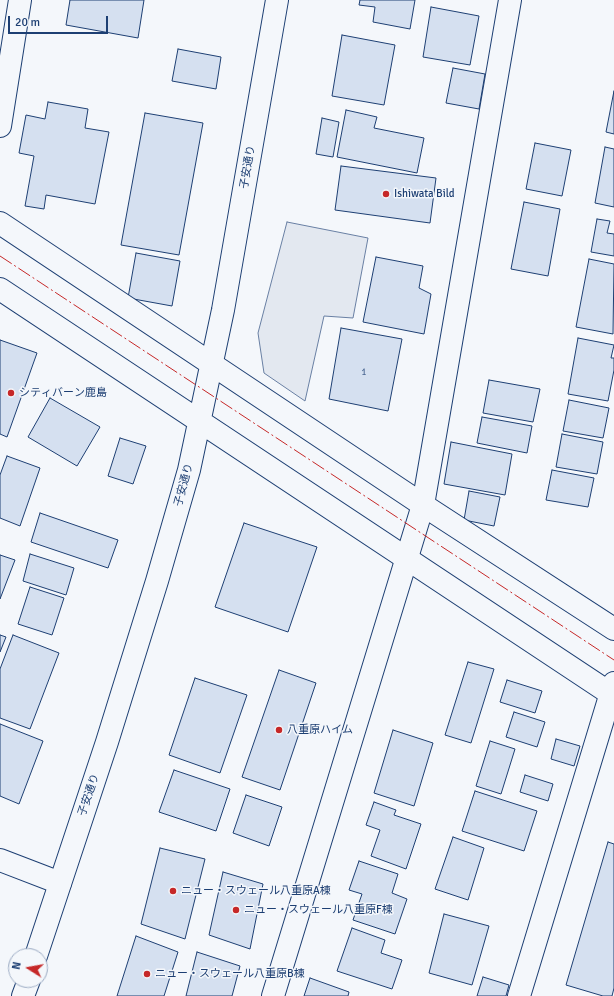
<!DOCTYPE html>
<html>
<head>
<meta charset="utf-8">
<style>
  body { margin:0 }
  #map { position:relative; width:614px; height:996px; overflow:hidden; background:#f4f7fb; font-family:Signika,sans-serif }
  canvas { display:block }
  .north { position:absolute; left:8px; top:948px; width:40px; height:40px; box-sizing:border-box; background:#f4f7fb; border:1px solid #9eadc5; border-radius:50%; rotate:281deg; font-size:11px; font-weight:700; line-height:16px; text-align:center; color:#1d3f73 }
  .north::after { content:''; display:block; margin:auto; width:14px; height:18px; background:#c62828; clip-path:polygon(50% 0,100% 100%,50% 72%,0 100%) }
  .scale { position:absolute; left:8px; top:16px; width:100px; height:18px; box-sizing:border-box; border:2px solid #1d3f73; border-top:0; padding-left:5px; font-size:12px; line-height:14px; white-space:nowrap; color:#1d3f73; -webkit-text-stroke:3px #f4f7fb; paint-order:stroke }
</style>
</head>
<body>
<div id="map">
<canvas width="614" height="996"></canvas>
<div class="north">N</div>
<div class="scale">20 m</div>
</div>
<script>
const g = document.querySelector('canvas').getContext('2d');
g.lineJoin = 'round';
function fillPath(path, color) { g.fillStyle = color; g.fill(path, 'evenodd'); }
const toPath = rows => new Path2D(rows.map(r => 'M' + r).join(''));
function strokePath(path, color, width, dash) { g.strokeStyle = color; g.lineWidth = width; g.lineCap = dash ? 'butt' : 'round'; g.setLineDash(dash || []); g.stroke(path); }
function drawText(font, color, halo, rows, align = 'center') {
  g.font = font + ' Signika,"Noto Sans JP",sans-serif'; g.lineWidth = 3; g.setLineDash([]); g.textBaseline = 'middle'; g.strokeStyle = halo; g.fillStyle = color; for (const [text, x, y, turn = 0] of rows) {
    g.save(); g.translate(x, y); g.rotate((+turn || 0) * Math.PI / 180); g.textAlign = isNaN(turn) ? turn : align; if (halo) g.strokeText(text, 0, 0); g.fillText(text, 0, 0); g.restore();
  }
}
const parking = toPath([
  [287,222,368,238,353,318,324,316,305,401,264,373,258,333,287,222]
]);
const building = toPath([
  [70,0,144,0,138,38,66,25,70,0],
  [360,0,415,0,410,29,373,22,375,7,359,5,360,0],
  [431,7,479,16,470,65,423,57,431,7],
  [342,35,395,45,384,105,332,96,342,35],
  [178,49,221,57,216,89,172,81,178,49],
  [453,68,485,74,479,109,446,103,453,68],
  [614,91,614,134,606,132,614,91],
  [48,102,88,109,85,128,109,132,95,204,46,195,44,209,25,206,34,156,19,153,26,115,45,119,48,102],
  [346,110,377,117,374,128,424,138,417,173,337,157,346,110],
  [145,113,203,123,179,255,121,245,145,113],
  [322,118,339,122,333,157,316,154,322,118],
  [535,143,571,150,562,196,526,189,535,143],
  [605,147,614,149,614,207,595,203,605,147],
  [341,166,436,178,430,223,335,210,341,166],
  [524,202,560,209,548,276,511,269,524,202],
  [597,219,610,221,607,233,614,234,614,256,591,252,597,219],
  [136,253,180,261,172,306,128,298,136,253],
  [376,257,423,266,419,288,431,294,424,334,363,322,376,257],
  [589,259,614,264,613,334,576,327,589,259],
  [341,328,402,339,388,411,329,399,341,328],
  [578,338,614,345,611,358,614,358,614,370,608,401,568,394,578,338],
  [0,340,37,353,7,437,0,434,0,340],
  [489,380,540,389,533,422,483,413,489,380],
  [50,398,100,427,77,466,28,437,50,398],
  [569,400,609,408,603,438,563,431,569,400],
  [482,417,532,426,527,453,477,443,482,417],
  [562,434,603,442,597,474,556,467,562,434],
  [120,438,146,446,133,484,108,476,120,438],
  [451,442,512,454,505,495,444,484,451,442],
  [7,456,40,468,20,526,0,518,0,475,7,456],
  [552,470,594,478,588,507,546,500,552,470],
  [469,491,500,497,494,526,464,520,469,491],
  [40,513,118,540,108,568,31,542,40,513],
  [244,523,317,547,288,632,215,607,244,523],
  [30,554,74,568,66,595,23,581,30,554],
  [0,555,15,560,0,599,0,555],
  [30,587,64,598,52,635,18,624,30,587],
  [0,635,6,637,0,652,0,635],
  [13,635,59,653,30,729,0,718,0,669,13,635],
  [468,662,494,669,471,743,445,735,468,662],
  [279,670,316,683,280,790,242,777,279,670],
  [195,678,247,695,220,773,169,755,195,678],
  [507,680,542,691,535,713,500,702,507,680],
  [514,712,545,722,537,747,506,737,514,712],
  [0,724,43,741,19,804,0,796,0,724],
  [393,730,433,743,414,806,374,793,393,730],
  [556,739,580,746,574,766,551,759,556,739],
  [490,741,515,749,501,794,476,786,490,741],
  [174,770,230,789,216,831,159,812,174,770],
  [525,775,553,784,548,801,520,792,525,775],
  [475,791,537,811,524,851,462,831,475,791],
  [246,795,282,807,269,846,233,833,246,795],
  [374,802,396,810,394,815,421,824,406,869,371,856,380,830,366,825,374,802],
  [453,837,484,848,468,900,435,889,453,837],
  [608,842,614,844,614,988,612,996,603,996,566,985,608,842],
  [160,848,205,859,185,939,141,924,160,848],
  [359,861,398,874,392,893,407,899,395,934,353,920,362,894,349,890,359,861],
  [223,872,263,884,250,949,209,935,223,872],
  [444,914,489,926,472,985,429,973,444,914],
  [352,928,385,940,381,953,402,960,392,989,337,971,352,928],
  [136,936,178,952,164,996,117,996,136,936],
  [197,952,240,966,232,996,186,996,197,952],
  [483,977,509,985,506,996,477,996,483,977],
  [310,978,349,992,348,996,304,996,310,978]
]);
const street = toPath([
  [0,126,20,0],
  [0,860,60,883],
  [273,996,423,505,510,0],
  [519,996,614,683]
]);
const secondary = toPath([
  [0,223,423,505,614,629],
  [0,289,614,696],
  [36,956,107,742,157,581,189,470,223,310,277,0],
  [23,996,29,980]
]);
const power = toPath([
  [0,256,614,660]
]);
const markers = [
  [386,194,4,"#c62828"],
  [11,393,4,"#c62828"],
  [279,730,4,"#c62828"],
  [173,891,4,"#c62828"],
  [236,910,4,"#c62828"],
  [147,974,4,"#c62828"]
];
const numberNames = [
  ["1",364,373]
];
const streetNames = [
  ["子安通り",248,167,-80],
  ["子安通り",184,485,-75],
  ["子安通り",89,795,-71]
];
const poiNames = [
  ["Ishiwata Bild",394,194],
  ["シティバーン鹿島",19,393],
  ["八重原ハイム",287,730],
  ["ニュー・スウェール八重原A棟",181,891],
  ["ニュー・スウェール八重原F棟",244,910],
  ["ニュー・スウェール八重原B棟",155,974]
];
fillPath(parking, '#e3e8f0');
strokePath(parking, '#687fa3', 1);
fillPath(building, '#d5e0f0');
strokePath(building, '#1d3f73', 1);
strokePath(street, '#1d3f73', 24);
strokePath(secondary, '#1d3f73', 24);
strokePath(street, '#f4f7fb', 22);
strokePath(secondary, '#f4f7fb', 22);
strokePath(power, '#c62828', 1, [14, 3, 2, 3]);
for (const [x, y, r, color] of markers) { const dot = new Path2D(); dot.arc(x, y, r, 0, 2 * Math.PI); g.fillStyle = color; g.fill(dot); strokePath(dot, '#f4f7fb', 1.5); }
drawText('9px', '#4b6792', null, numberNames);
drawText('11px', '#1d3f73', '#f4f7fb', streetNames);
drawText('11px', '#1d3f73', '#f4f7fb', poiNames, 'left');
</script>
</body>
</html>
